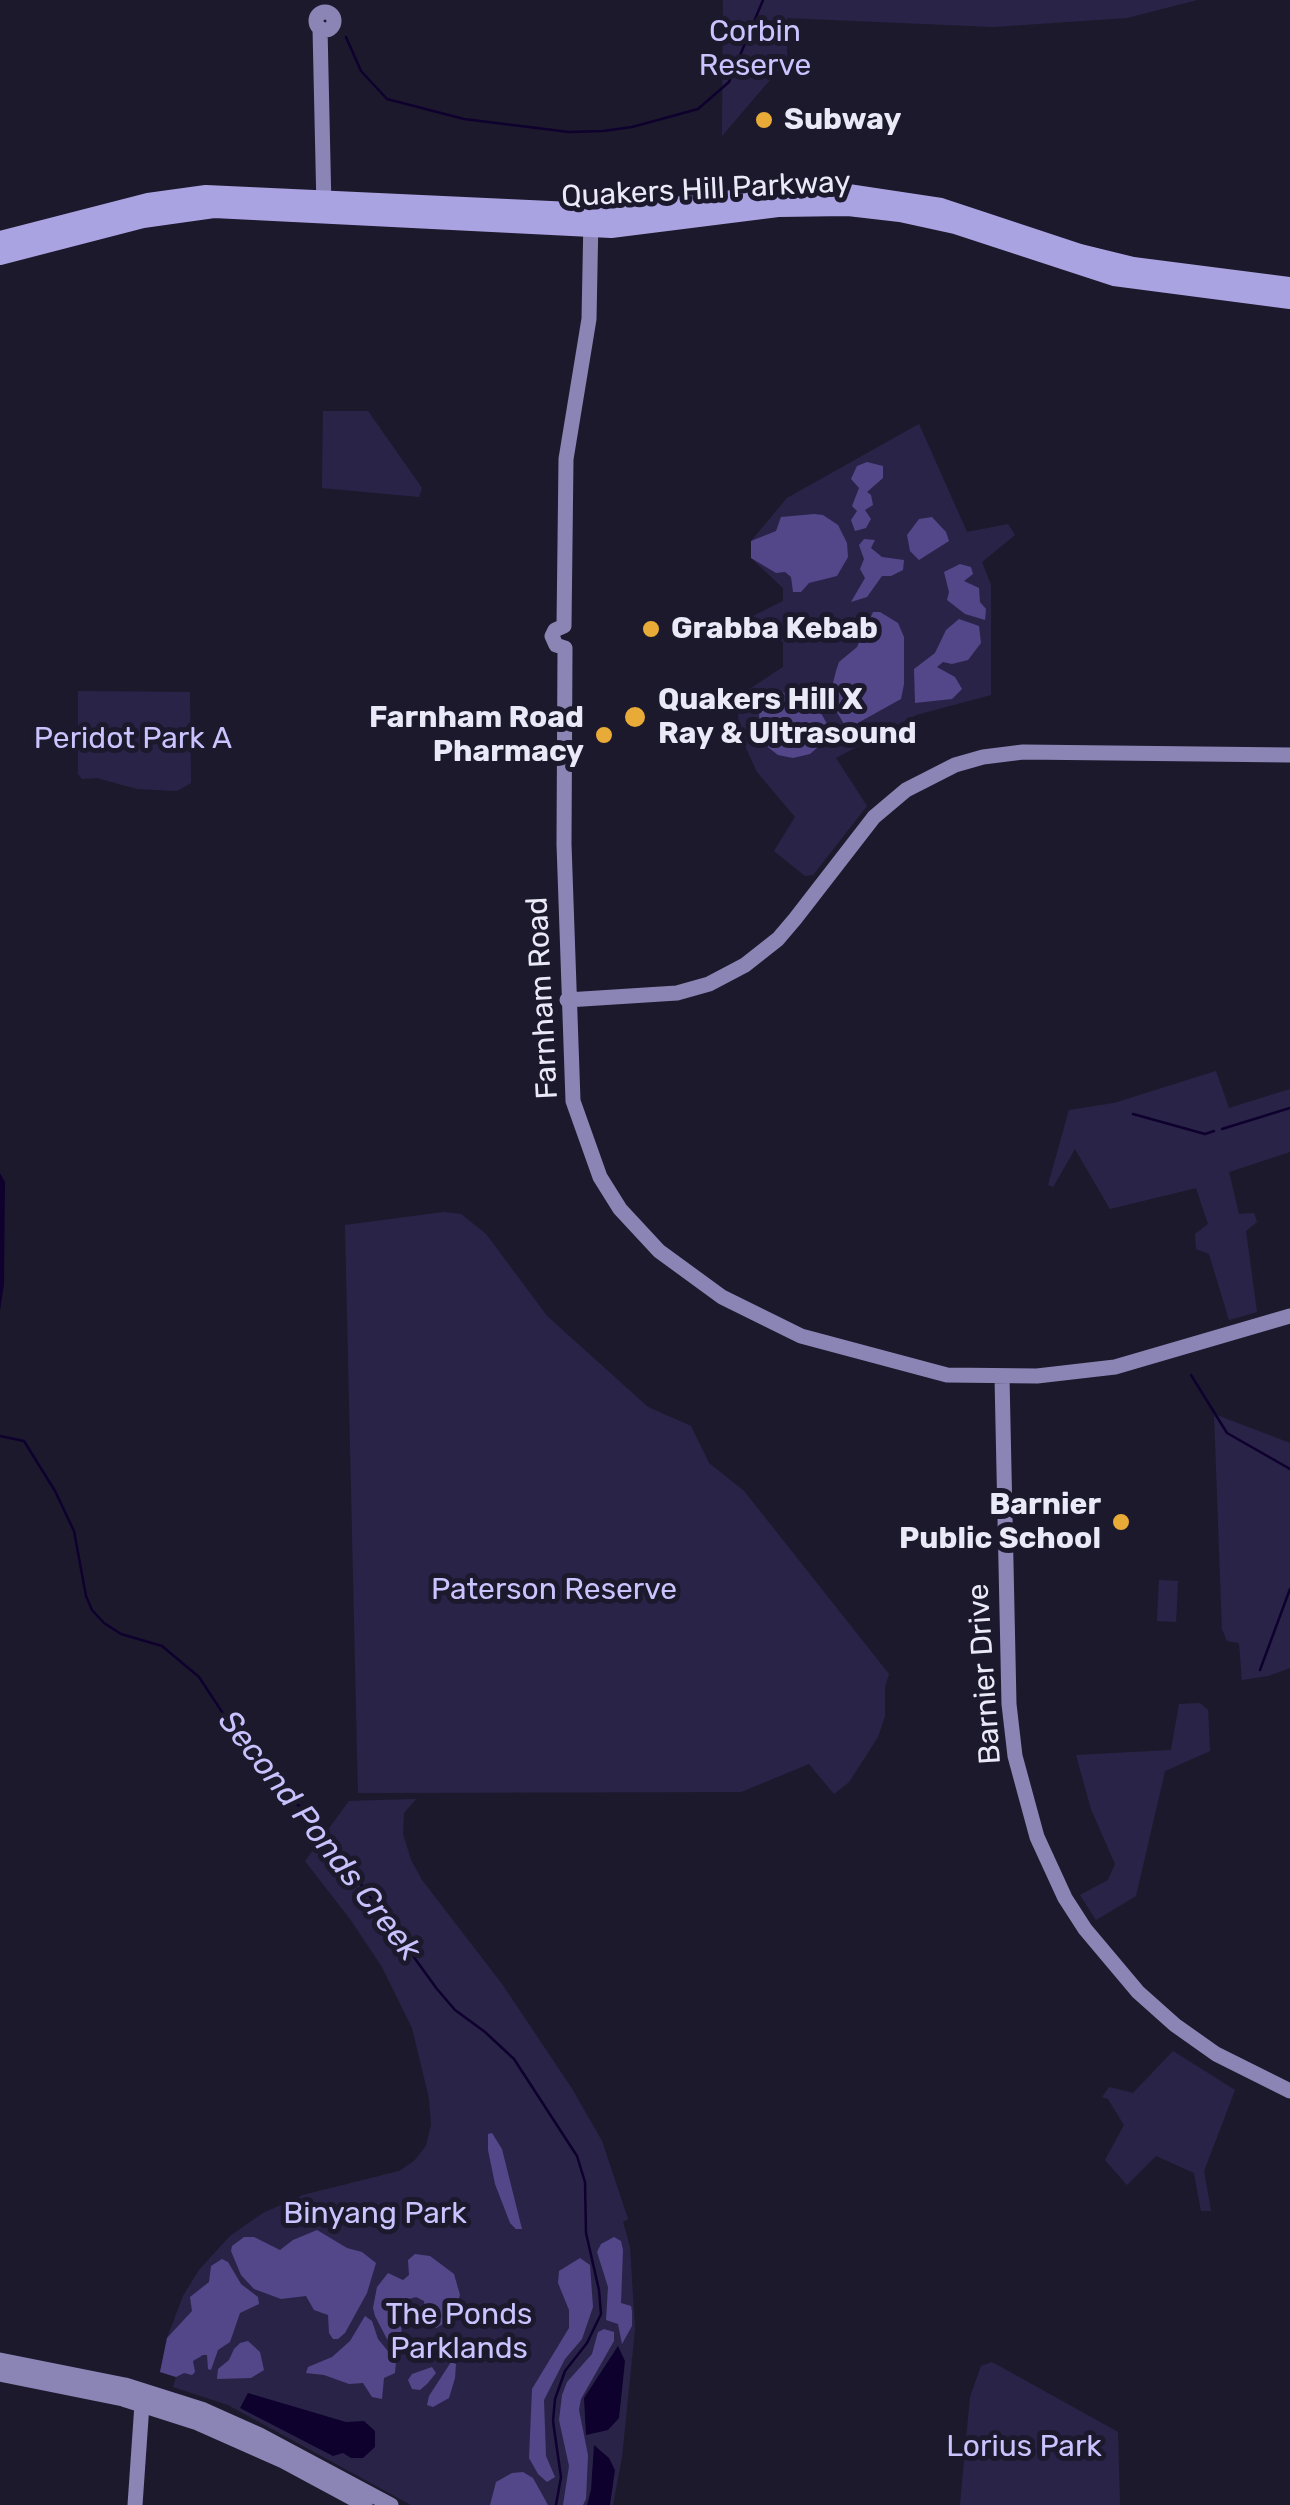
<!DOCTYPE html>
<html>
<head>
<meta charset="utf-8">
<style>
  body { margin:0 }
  canvas { display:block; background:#1c192d }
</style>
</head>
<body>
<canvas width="1290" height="2505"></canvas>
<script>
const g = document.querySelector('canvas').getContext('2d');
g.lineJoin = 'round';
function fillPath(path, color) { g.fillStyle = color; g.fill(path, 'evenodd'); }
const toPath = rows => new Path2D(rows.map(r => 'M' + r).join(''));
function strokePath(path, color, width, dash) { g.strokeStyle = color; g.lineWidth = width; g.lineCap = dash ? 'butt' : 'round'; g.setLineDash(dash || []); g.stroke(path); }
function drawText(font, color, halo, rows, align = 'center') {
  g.font = font + ' Rubik,sans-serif'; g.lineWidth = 10; g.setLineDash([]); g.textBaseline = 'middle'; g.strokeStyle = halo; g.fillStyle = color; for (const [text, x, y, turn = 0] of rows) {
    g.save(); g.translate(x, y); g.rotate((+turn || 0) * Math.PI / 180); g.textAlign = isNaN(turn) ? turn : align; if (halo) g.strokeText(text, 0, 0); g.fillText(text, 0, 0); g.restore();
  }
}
const green = toPath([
  [723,0,1197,0,1127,18,993,27,787,18,787,60,722,136],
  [323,411,368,411,422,488,419,497,322,488],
  [919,424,967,532,1008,524,1015,535,982,562,991,585,991,695,916,715,836,758,867,806,813,875,805,876,774,851,795,817,757,772,740,735,736,694,742,694,783,667,783,642,746,632,745,620,783,601,783,588,751,558,751,541,787,498],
  [78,691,190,692,191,783,177,791,137,789,97,778,82,779,78,774],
  [1216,1071,1229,1108,1290,1089,1290,1152,1229,1172,1239,1214,1254,1213,1257,1222,1246,1231,1257,1312,1229,1320,1209,1254,1196,1249,1195,1234,1208,1224,1196,1188,1110,1209,1075,1149,1053,1187,1048,1185,1069,1110,1114,1103],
  [444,1212,461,1214,486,1234,547,1316,648,1407,691,1426,709,1463,744,1491,889,1674,885,1687,885,1716,878,1737,849,1782,834,1794,809,1764,741,1792,358,1793,345,1225],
  [1214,1414,1290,1443,1290,1668,1268,1676,1242,1680,1239,1643,1227,1641,1222,1629],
  [1159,1580,1178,1581,1176,1622,1157,1621],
  [1200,1703,1208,1710,1210,1751,1165,1771,1136,1896,1096,1920,1080,1895,1108,1880,1115,1864,1091,1809,1076,1755,1171,1750,1179,1704],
  [416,1799,404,1813,403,1834,411,1860,422,1880,502,1984,571,2087,602,2141,628,2219,623,2222,630,2247,635,2329,622,2457,613,2505,411,2505,228,2405,173,2387,176,2377,160,2372,167,2338,183,2296,199,2270,230,2236,263,2213,303,2195,399,2171,414,2161,426,2146,431,2125,429,2098,412,2028,382,1967,350,1919,305,1861,349,1801],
  [1173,2051,1235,2090,1204,2171,1211,2211,1201,2211,1194,2173,1156,2156,1127,2185,1105,2160,1124,2125,1108,2099,1102,2097,1109,2087,1133,2093],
  [992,2362,1118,2432,1120,2505,960,2505,970,2397,981,2366]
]);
const forest = toPath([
  [867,462,883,466,883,478,867,492,871,495,873,505,865,510,871,519,866,528,855,531,851,520,857,511,852,506,859,488,851,479,857,466],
  [814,514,823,515,838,525,847,543,848,557,837,576,809,583,801,592,793,592,791,577,785,572,776,573,751,558,751,541,776,531,781,517],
  [932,517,946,532,949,541,919,560,910,551,907,535,919,519],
  [864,539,875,540,871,548,882,557,904,560,903,570,891,576,882,576,867,597,851,602,865,578,860,569,864,559,859,545],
  [960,564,971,567,973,574,964,581,979,588,980,602,986,609,985,620,965,614,947,600,949,592,944,572],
  [873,612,880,612,898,623,904,637,904,684,901,699,856,724,844,724,829,699,836,671,839,662,857,647],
  [959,619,979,626,981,643,968,660,952,664,943,662,937,667,955,677,962,689,952,699,915,703,914,669,935,653,946,630],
  [761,691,803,694,815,702,827,724,826,740,810,754,793,758,778,755,769,748,761,737,759,714,768,706],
  [492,2133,502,2149,522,2229,516,2229,510,2223,495,2184,488,2150,488,2134],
  [317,2230,347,2248,362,2252,376,2263,367,2293,345,2333,338,2339,333,2339,329,2333,328,2315,314,2310,306,2296,281,2299,254,2289,241,2275,231,2251,232,2246,244,2237,254,2237,280,2250,293,2240],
  [614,2237,621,2241,623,2250,621,2303,631,2306,632,2311,632,2326,622,2344,618,2324,606,2320,608,2287,597,2252,601,2244],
  [415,2254,430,2256,454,2274,460,2295,452,2319,436,2328,426,2322,424,2301,416,2297,409,2299,403,2310,401,2336,398,2341,392,2342,387,2339,375,2316,373,2308,377,2287,388,2273,403,2280,409,2275,408,2260],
  [580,2258,590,2265,593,2307,582,2339,565,2359,544,2400,546,2456,555,2477,547,2482,538,2474,529,2458,532,2389,569,2328,569,2310,558,2283,559,2271],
  [222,2259,228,2262,241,2284,258,2297,259,2304,240,2313,230,2342,218,2350,211,2370,208,2369,207,2355,203,2355,193,2361,195,2372,192,2375,184,2373,176,2377,160,2372,167,2338,192,2311,190,2297,209,2282,211,2266],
  [365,2316,372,2321,378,2339,396,2361,395,2373,384,2378,382,2399,372,2397,363,2383,349,2384,324,2375,306,2373,308,2367,332,2357,350,2341],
  [604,2329,614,2332,614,2341,581,2399,579,2410,588,2455,586,2499,583,2505,563,2505,569,2466,559,2420,562,2395,567,2382,592,2354,598,2332],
  [248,2341,260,2352,264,2370,251,2378,217,2379,218,2369,229,2360,234,2349,240,2343],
  [451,2362,456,2364,455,2378,449,2398,433,2407,427,2405,429,2396],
  [432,2367,436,2373,427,2384,420,2390,412,2389,408,2380,412,2374],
  [523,2472,533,2478,548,2505,490,2505,496,2482,512,2473]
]);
const water = toPath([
  [0,1173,5,1182,4,1284,0,1311],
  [618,2346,625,2361,619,2418,608,2430,586,2435,584,2398],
  [248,2393,346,2422,364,2421,375,2431,375,2447,363,2458,351,2458,343,2453,333,2456,240,2408],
  [594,2445,609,2458,615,2470,610,2505,587,2505,591,2490]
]);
const stream = toPath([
  [346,37,361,71,387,99,464,119,569,132,603,131,632,127,698,109,729,82,763,0],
  [1133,1114,1205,1134,1214,1131],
  [1222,1129,1290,1108],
  [1191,1375,1227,1433,1290,1469],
  [0,1436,24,1441,55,1491,74,1531,86,1596,92,1610,104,1623,121,1634,162,1646,199,1677,251,1756,267,1776,315,1821,437,1989,455,2010,485,2032,514,2059,577,2156,585,2182,586,2233,599,2290,601,2314,587,2343,565,2371,555,2399,553,2421,561,2477,556,2505],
  [1260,1670,1290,1589]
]);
const secondary = toPath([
  '316 21a9 9 0 1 1 18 0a9 9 0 1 1-18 0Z',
  [320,28,324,208],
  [564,626,566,459,589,319,591,217],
  [564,626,555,630,552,636,556,645,565,648],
  [565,648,564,844,573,1101,600,1177,620,1209,659,1251,722,1297,801,1336,947,1375,1037,1376,1115,1367,1290,1316],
  [567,1000,677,993,709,984,745,965,778,939,795,919,874,817,906,790,955,765,983,757,1023,752,1290,755],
  [1002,1377,1009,1704,1015,1756,1037,1837,1065,1898,1085,1929,1138,1992,1175,2025,1216,2054,1290,2091],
  [0,2360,125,2385,204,2410,260,2435,391,2505],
  [0,2374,123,2399,195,2422,283,2461,365,2505],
  [135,2505,142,2404]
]);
const primary = toPath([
  [0,240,148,202,206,194,615,213,750,197,848,193,941,207,1080,253,1133,266,1290,286],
  [0,256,143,219,214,209,611,229,778,208,848,207,900,213,955,225,1114,277,1290,300]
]);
const markers = [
  [764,120,10,"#e8ab37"],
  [651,629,10,"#e8ab37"],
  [635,717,12,"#e8ab37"],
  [604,735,10,"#e8ab37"],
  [1121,1522,10,"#e8ab37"]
];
const parkNames = [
  ["Corbin",755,32],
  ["Reserve",755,66],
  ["Peridot Park A",133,739],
  ["Paterson Reserve",554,1590],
  ["Binyang Park",375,2214],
  ["The Ponds",459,2315],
  ["Parklands",459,2349],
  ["Lorius Park",1024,2447]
];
const poiNames = [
  ["Subway",784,120],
  ["Grabba Kebab",671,629],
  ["Quakers Hill X",658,700],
  ["Ray & Ultrasound",658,734],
  ["Farnham Road",584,718,"right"],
  ["Pharmacy",584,752,"right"],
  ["Barnier",1101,1505,"right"],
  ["Public School",1101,1539,"right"]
];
const streetNames = [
  ["Quakers Hill Parkway",706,190,-3],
  ["Farnham Road",543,998,-93],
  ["Barnier Drive",985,1674,-94]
];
const waterNames = [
  ["Second Ponds Creek",319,1836,52]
];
fillPath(green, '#2a2348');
fillPath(forest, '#534789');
fillPath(water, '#0e012d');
strokePath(stream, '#0e012d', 2.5);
strokePath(secondary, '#8b85b6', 15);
strokePath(primary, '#aaa3e2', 18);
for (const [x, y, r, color] of markers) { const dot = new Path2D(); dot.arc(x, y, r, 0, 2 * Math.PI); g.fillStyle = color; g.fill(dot); strokePath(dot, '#1c192d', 4); }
drawText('30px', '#c9c3fe', '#1c192d', parkNames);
drawText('bold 30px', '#eae9f7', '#1c192d', poiNames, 'left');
drawText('30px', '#eae9f7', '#1c192d', streetNames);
drawText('italic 32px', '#c7c1fc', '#1c192d', waterNames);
</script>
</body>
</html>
